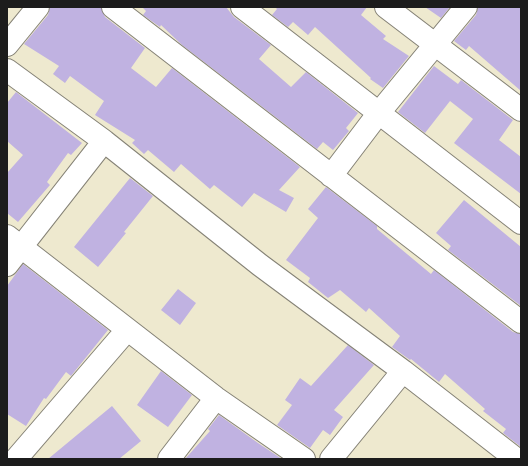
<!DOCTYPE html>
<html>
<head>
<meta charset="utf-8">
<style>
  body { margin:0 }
  #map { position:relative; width:528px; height:466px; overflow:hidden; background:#eee9cf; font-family:"Playpen Sans",sans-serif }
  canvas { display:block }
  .frame { position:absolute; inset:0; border:8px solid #1c1c1c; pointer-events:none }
</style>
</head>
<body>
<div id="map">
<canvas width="528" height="466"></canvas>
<div class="frame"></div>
</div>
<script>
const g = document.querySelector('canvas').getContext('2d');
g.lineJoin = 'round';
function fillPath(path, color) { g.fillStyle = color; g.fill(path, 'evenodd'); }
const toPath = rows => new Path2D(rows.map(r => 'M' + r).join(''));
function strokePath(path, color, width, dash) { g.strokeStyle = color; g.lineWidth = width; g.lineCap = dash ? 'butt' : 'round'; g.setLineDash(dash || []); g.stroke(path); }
const building = toPath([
  [50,7,101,7,105,17,145,48,131,68,156,87,172,68,300,167,279,190,294,198,286,212,254,193,242,207,214,185,210,189,181,164,174,172,148,150,144,154,132,143,135,140,95,115,104,101,70,76,65,83,53,74,59,66,24,44,48,15],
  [142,7,226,7,234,17,271,45,259,59,291,87,306,72,358,113,346,128,349,131,333,150,323,142,317,149,182,45,161,25,160,27,143,15,146,11],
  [275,7,367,7,361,15,386,36,383,39,409,56,383,88,370,79,371,78,315,27,308,35,293,22,288,27,272,15,277,9],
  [425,7,450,7,441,18],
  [478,7,521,7,521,91,469,46,466,50,454,41,476,15],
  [434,66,458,84,461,80,513,120,499,140,521,157,521,194,454,143,473,119,450,101,425,133,398,112],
  [16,92,82,143,71,155,68,153,47,182,50,185,18,222,7,213,7,173,23,155,7,141,7,103],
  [130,178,153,196,124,232,126,233,98,267,74,247],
  [326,187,377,226,377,229,431,274,434,270,513,332,521,334,521,447,503,433,506,429,483,411,485,409,445,374,439,382,411,359,410,360,392,347,400,336,369,308,366,312,340,290,328,298,308,282,310,278,286,260,318,218,308,209],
  [464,200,521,247,521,306,448,250,451,246,436,233],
  [23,264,108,330,71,376,66,372,46,399,44,398,26,426,7,414,7,286],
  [178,289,196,303,180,325,161,310],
  [348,345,374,365,334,410,343,417,330,435,323,430,310,448,277,425,292,405,285,400,300,378,311,386],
  [161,371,192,395,168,427,137,405],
  [112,406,141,441,119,459,48,459],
  [219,415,258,443,282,459,185,459,210,431,208,429]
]);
const minor = toPath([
  [113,7,521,322],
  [242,7,521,223],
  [386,7,521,110],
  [7,45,38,7],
  [7,70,104,141,260,265,403,371,516,459],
  [331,176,378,114,466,7],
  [7,236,216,398,304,459],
  [7,265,104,141],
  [16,459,127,330],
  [169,459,216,398],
  [331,459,403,371]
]);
fillPath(building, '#c0b2e1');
strokePath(minor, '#858276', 24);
strokePath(minor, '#fff', 22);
</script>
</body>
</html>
